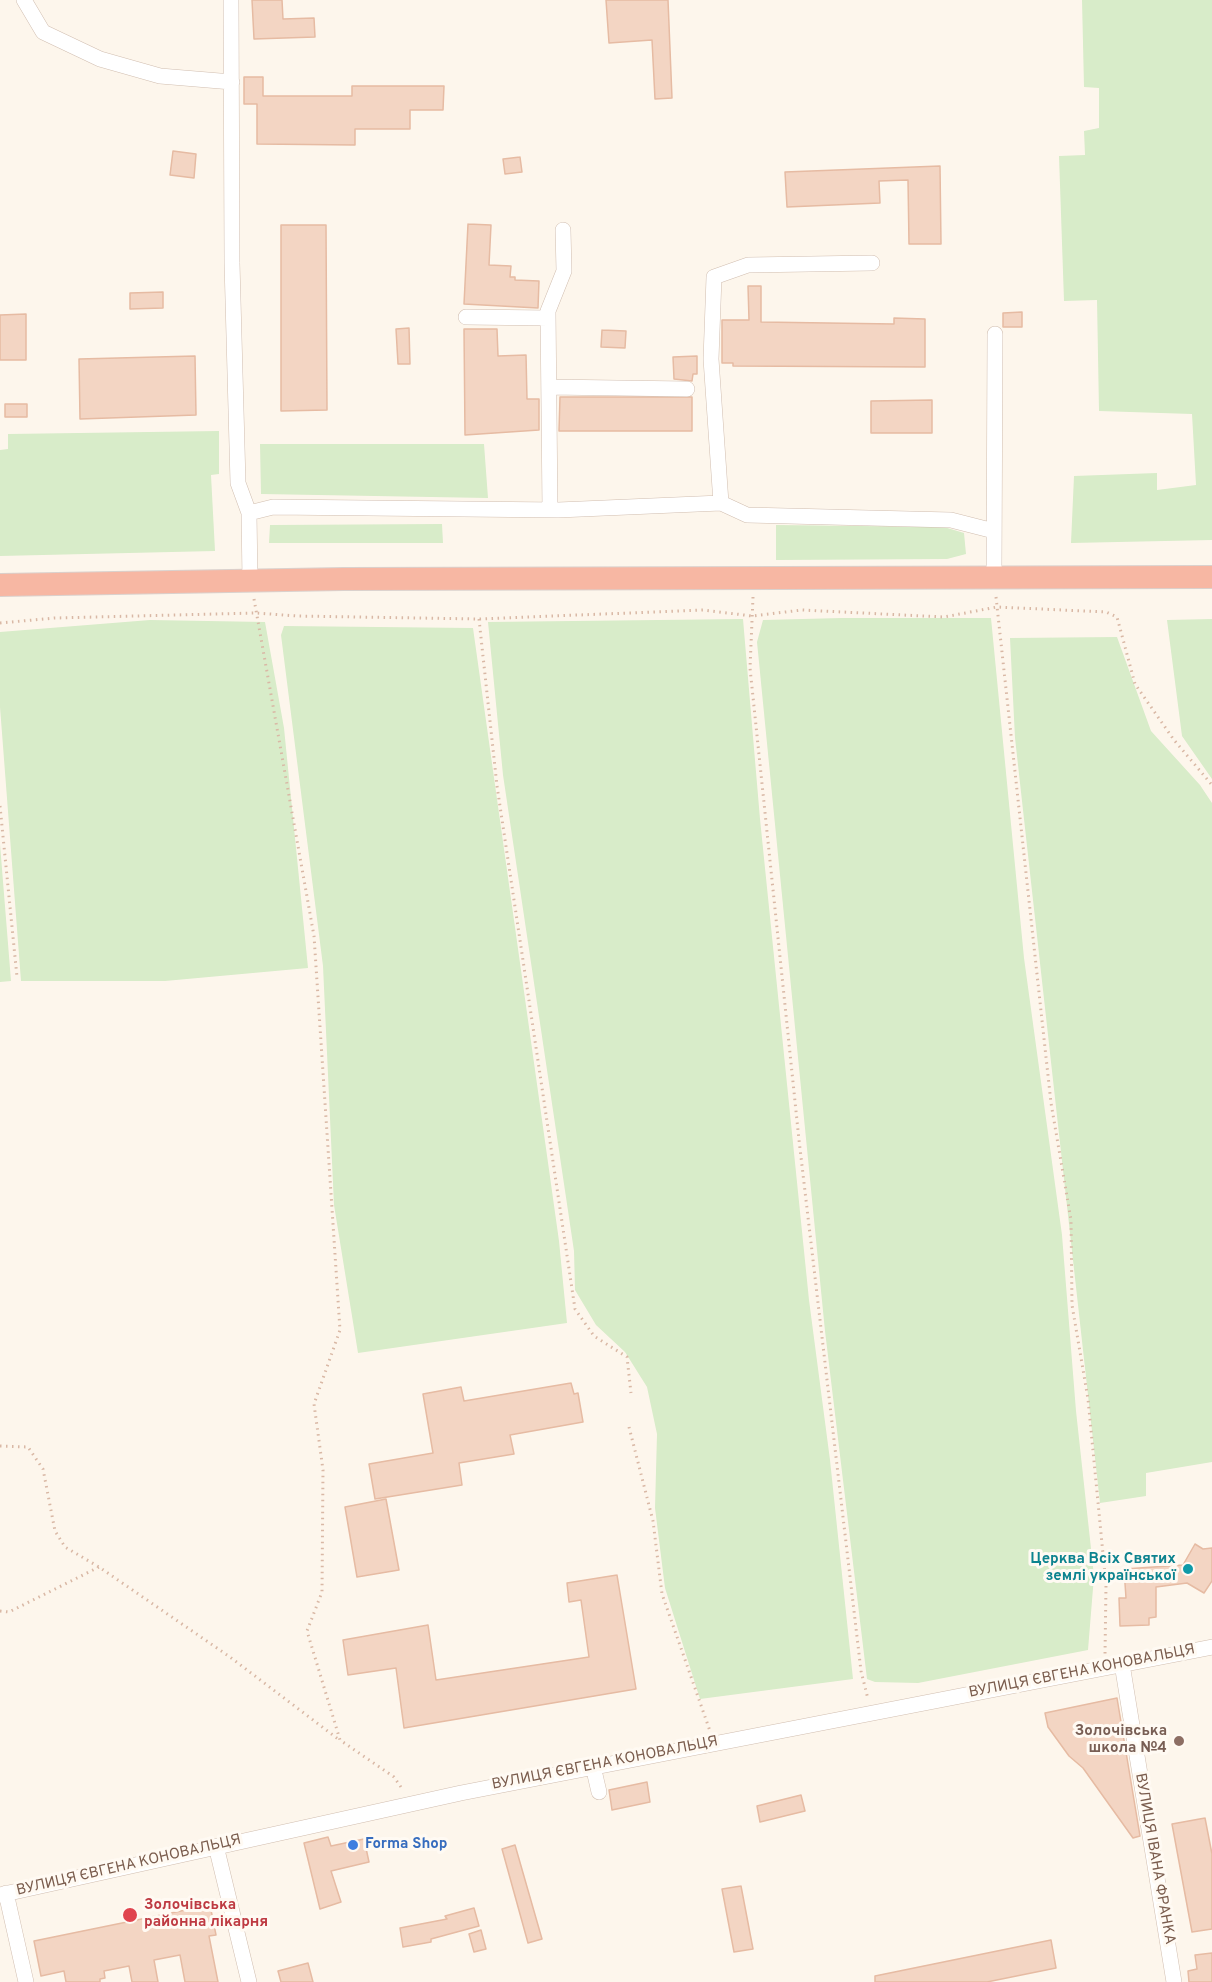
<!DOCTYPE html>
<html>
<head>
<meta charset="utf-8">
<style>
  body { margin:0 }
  canvas { display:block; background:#fdf6ec }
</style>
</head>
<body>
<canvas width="1212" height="1982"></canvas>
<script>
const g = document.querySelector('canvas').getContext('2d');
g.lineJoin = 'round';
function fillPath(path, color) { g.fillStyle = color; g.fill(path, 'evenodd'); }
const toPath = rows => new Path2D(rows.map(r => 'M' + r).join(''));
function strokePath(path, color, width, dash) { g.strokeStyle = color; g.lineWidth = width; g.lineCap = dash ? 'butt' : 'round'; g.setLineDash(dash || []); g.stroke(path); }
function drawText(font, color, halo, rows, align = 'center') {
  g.font = font + ' Overpass,sans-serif'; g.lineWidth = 6; g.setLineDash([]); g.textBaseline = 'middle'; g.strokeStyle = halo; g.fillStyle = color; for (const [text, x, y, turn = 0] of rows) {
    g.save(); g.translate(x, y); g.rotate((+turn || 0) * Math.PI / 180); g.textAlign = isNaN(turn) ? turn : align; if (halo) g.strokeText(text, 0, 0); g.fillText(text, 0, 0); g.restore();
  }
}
const green = toPath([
  [1082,0,1212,0,1212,540,1071,543,1074,476,1157,473,1157,490,1196,485,1192,414,1099,411,1097,300,1064,301,1059,156,1085,155,1084,131,1099,128,1099,88,1084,87],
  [219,431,219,474,211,475,215,551,0,556,0,450,8,449,8,434],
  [260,444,484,444,488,498,261,494],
  [442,524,443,543,269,543,270,525],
  [776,525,944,527,964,533,966,554,947,559,776,560],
  [842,618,991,618,1024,958,1062,1235,1076,1411,1094,1576,1088,1650,918,1683,875,1682,867,1679,825,1331,757,642,763,620],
  [743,619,760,819,809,1300,830,1460,853,1679,700,1699,665,1588,655,1508,657,1434,647,1387,625,1352,596,1325,575,1290,574,1251,503,775,488,622],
  [1212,619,1212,779,1182,736,1167,620],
  [150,620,265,622,284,728,308,968,165,981,21,981,0,707,0,632],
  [284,626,473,628,559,1241,567,1323,358,1353,334,1205,323,966,281,635],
  [1117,637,1151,731,1200,785,1212,803,1212,1462,1146,1473,1146,1496,1100,1503,1015,738,1010,638],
  [0,844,11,981,0,982]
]);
const building = toPath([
  [252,0,282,0,283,19,314,18,315,37,254,39,252,0],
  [606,0,668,0,672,98,655,99,652,40,609,43,606,0],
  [244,77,263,77,263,96,352,96,352,86,444,86,443,110,410,110,410,129,355,129,355,145,257,144,257,104,244,104,244,77],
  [173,151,196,154,194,178,170,175,173,151],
  [520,157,522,172,505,174,503,159,520,157],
  [940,166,941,244,909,244,908,180,879,181,880,203,787,207,785,172,940,166],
  [468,224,491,225,489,265,511,266,510,277,515,277,515,280,539,281,538,308,464,304,468,224],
  [281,225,326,225,327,410,281,411,281,225],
  [748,286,761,286,761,322,894,324,894,318,925,319,925,367,733,366,733,363,722,363,722,320,749,320,748,286],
  [163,292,163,308,130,309,130,293,163,292],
  [1022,312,1022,327,1003,327,1003,313,1022,312],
  [26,314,26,360,0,360,0,315,26,314],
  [409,328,410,364,398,364,396,329,409,328],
  [464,329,497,329,498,356,526,355,527,399,539,399,539,430,465,435,464,329],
  [602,330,626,331,625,348,601,347,602,330],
  [195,356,196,415,80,419,79,359,195,356],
  [697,356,697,374,693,374,692,381,674,379,673,357,697,356],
  [560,397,692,397,692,431,559,431,560,397],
  [932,400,932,433,871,433,871,401,932,400],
  [5,404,27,404,27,417,5,417,5,404],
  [571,1383,574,1394,578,1393,583,1422,510,1435,514,1454,459,1463,462,1485,375,1499,369,1464,433,1453,423,1394,461,1387,464,1401,571,1383],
  [386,1499,399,1570,357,1577,345,1507,386,1499],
  [1195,1544,1203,1549,1212,1548,1212,1581,1204,1593,1187,1583,1156,1587,1156,1617,1149,1618,1149,1625,1120,1626,1119,1598,1126,1598,1124,1569,1183,1565,1195,1544],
  [617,1575,636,1689,404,1728,396,1668,348,1675,343,1640,428,1625,436,1680,589,1657,581,1600,569,1602,567,1583,617,1575],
  [1117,1698,1140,1836,1133,1838,1083,1768,1069,1756,1048,1727,1045,1713,1117,1698],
  [647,1782,650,1802,612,1810,609,1790,647,1782],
  [801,1795,805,1811,760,1822,757,1806,801,1795],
  [1205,1818,1212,1854,1212,1929,1192,1932,1172,1824,1205,1818],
  [328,1837,331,1846,364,1839,369,1862,331,1871,341,1902,320,1909,304,1843,328,1837],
  [515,1845,542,1939,528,1943,502,1849,515,1845],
  [741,1886,753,1949,734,1952,722,1889,741,1886],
  [210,1905,216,1935,209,1936,218,1982,185,1982,180,1955,154,1960,158,1982,132,1982,129,1966,104,1971,105,1978,100,1979,100,1982,66,1982,64,1971,41,1976,34,1941,210,1905],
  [474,1908,479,1926,431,1939,431,1942,403,1947,400,1928,447,1919,445,1916,474,1908],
  [481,1930,486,1949,474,1952,469,1934,481,1930],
  [1051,1940,1056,1968,987,1982,875,1982,875,1976,1051,1940],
  [1212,1953,1212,1982,1189,1982,1188,1971,1197,1969,1195,1955,1212,1953],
  [308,1963,313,1982,281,1982,278,1971,308,1963]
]);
const path = toPath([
  [753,597,750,668,799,1140,861,1671,868,1699],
  [996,597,1051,1103,1071,1220,1072,1305,1088,1399,1106,1585,1105,1655],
  [254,599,314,936,340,1330,314,1404,323,1470,322,1592,307,1631,340,1740,394,1777,403,1790],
  [479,619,497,786,575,1309,594,1336,627,1357,631,1393],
  [0,623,55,618,256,613,297,616,479,619,703,610,752,616,802,610,944,617,997,607,1106,612,1117,617,1135,684,1174,740,1212,785],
  [0,806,17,977],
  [629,1427,653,1521,662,1594,710,1731],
  [0,1446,28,1447,43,1469,55,1531,65,1547,99,1567,230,1657,338,1739],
  [0,1611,9,1612,99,1567]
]);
const minor = toPath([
  [24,0,43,32,100,59,160,76,232,82],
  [231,0,232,263,238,483,249,513,250,580],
  [466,317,548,318],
  [549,387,687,389],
  [721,503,747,515,951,520,994,531],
  [550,510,548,311,564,271,563,230],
  [249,513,273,507,558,510,721,503,711,359,714,277,748,265,872,263],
  [994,576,995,334],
  [1122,1664,1174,1982],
  [593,1766,599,1792],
  [216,1846,249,1982],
  [6,1893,26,1982],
  [0,1895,461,1793,1212,1647]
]);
const highway = toPath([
  [0,585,344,579,1212,577]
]);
const markers = [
  [1188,1569,6,"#0f9aa8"],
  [1179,1741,6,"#8d6e63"],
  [353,1845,6,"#3f7fe0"],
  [130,1915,8,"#e0444e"]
];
const cultureNames = [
  ["Церква Всіх Святих",1176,1560],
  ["землі української",1176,1577]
];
const streetNames = [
  ["ВУЛИЦЯ ЄВГЕНА КОНОВАЛЬЦЯ",1082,1672,-11],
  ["ВУЛИЦЯ ЄВГЕНА КОНОВАЛЬЦЯ",605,1764,-11],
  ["ВУЛИЦЯ ІВАНА ФРАНКА",1154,1859,80],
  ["ВУЛИЦЯ ЄВГЕНА КОНОВАЛЬЦЯ",129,1866,-13]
];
const educationNames = [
  ["Золочівська",1167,1732],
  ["школа №4",1167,1749]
];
const shopNames = [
  ["Forma Shop",365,1845]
];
const healthNames = [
  ["Золочівська",144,1906],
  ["районна лікарня",144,1923]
];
fillPath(green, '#d8ecc9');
fillPath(building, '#f3d5c3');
strokePath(building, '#e6bba3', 1.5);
strokePath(minor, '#d1beb0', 16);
strokePath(highway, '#dad1cd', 24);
strokePath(path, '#d9b8a5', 3, [1.5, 4.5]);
strokePath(minor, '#fff', 15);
strokePath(highway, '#f7b7a3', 22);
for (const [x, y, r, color] of markers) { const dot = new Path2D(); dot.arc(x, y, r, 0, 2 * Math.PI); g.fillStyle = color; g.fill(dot); strokePath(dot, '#fffaf3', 2); }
drawText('bold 15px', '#0d838f', '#fffaf3', cultureNames, 'right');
drawText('15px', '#7a5c4d', '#fffaf3', streetNames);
drawText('bold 15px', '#785e54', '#fffaf3', educationNames, 'right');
drawText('bold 15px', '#366cbe', '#fffaf3', shopNames, 'left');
drawText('bold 15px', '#be3a42', '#fffaf3', healthNames, 'left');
</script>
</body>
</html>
